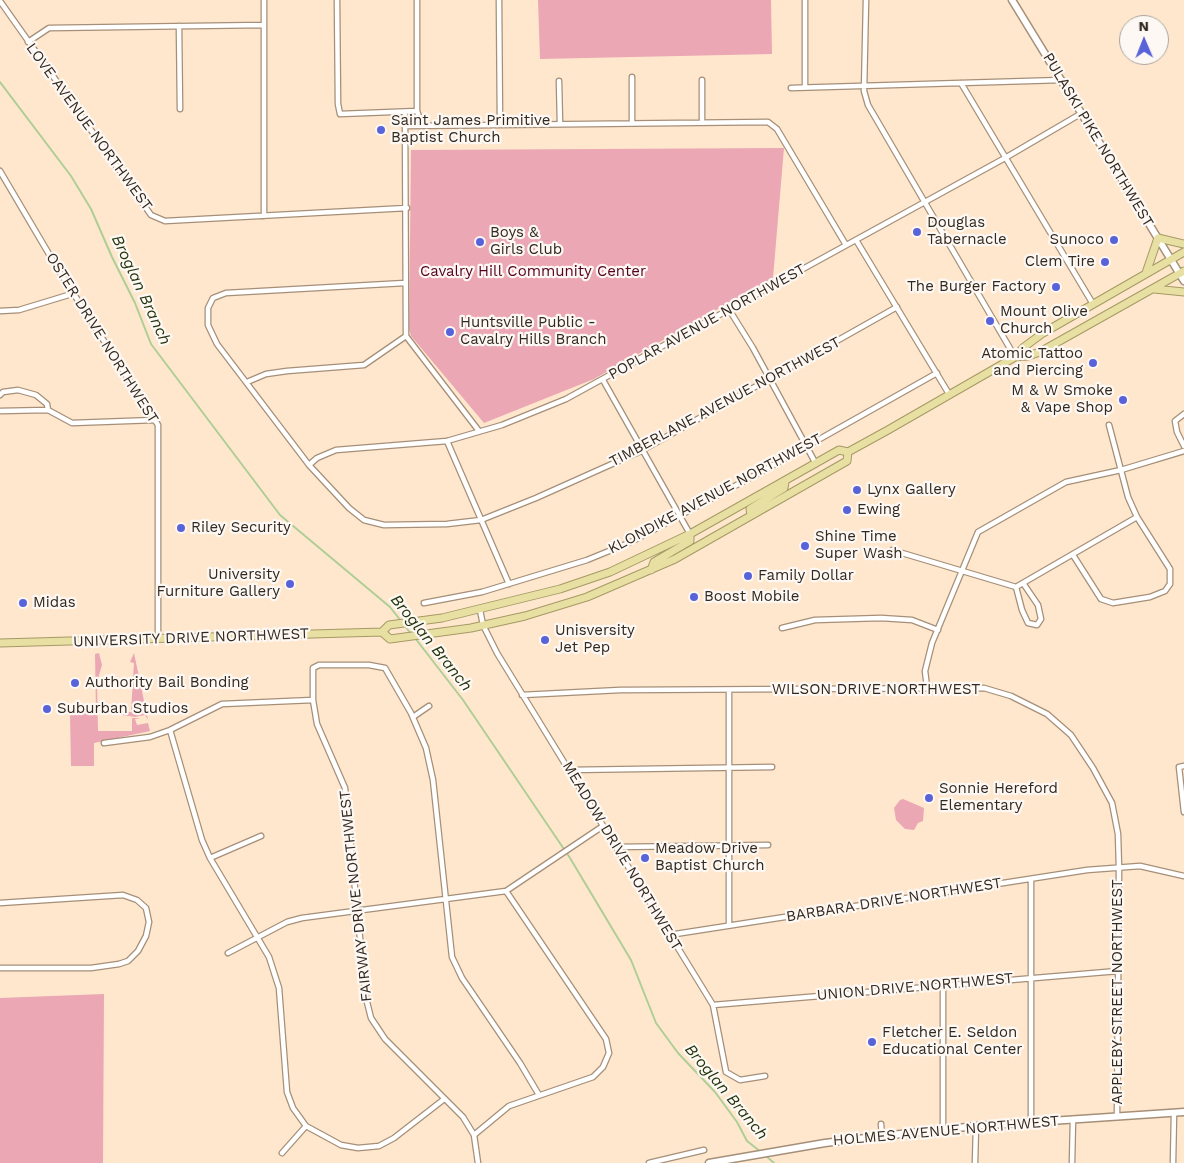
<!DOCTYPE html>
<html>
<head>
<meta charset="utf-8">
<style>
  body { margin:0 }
  #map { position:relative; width:1184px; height:1163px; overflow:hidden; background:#ffe7ce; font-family:"Work Sans",sans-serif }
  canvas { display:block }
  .north { position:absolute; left:1119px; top:15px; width:50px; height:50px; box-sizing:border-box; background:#fdf8f3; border:1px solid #aba59e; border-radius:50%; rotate:359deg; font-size:14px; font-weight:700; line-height:20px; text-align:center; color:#31281f }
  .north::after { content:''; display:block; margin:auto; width:18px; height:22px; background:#5862d9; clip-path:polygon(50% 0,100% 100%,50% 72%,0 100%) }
</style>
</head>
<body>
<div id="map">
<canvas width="1184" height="1163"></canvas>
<div class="north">N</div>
</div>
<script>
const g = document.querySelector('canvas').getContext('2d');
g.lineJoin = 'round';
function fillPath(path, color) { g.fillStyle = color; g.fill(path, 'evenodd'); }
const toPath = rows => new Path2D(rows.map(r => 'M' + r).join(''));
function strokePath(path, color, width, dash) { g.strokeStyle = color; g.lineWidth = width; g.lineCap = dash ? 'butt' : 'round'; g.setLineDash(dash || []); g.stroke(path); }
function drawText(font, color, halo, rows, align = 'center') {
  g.font = font + ' "Work Sans",sans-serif'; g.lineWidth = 4.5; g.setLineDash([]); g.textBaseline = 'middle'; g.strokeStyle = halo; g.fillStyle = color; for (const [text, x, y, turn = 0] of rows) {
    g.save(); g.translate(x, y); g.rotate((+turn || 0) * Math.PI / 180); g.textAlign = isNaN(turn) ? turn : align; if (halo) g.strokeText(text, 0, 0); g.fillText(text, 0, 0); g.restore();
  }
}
const green = toPath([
  [538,0,771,0,772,54,540,59],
  [784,148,773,278,594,379,484,423,411,336,409,329,411,150],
  [99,653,102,665,97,682,98,731,132,731,132,718,141,718,135,719,137,725,148,723,150,731,94,743,94,766,71,766,70,714,96,713,95,654],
  [134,653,148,720,145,715,135,717,122,715,122,712,131,712,134,663,130,662],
  [903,799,924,808,923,821,918,823,914,830,905,829,896,820,894,808,900,800],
  [104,994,103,1163,0,1163,0,998]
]);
const stream = toPath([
  [0,82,71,176,91,209,112,257,135,303,151,344,280,515,390,607,401,621],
  [404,625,412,635],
  [415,638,463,700,570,858,631,960,656,1023,678,1053,715,1092,737,1122,747,1141,761,1152],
  [765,1155,774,1163]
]);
const minor = toPath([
  [337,0,338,104,340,114,417,111],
  [417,0,417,111,422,125],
  [499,0,500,124],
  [866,0,864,91,868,105,1015,357],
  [0,1,151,215,165,221,407,208],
  [179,26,180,109],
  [28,42,49,28,264,25],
  [632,77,632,123],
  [702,80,702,122],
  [559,81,560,124],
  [961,83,1093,304],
  [805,87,805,0],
  [791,88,1062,80],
  [405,112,406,336,479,431],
  [407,126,768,122,777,129,846,245],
  [0,171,59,271,158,425,158,638],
  [264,216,264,0],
  [856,240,949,394],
  [405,283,226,293,213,298,208,308,208,325,217,344,309,465,349,508,364,520,384,525,447,524,481,520,536,498,641,451,897,307],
  [0,311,19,310,75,293],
  [730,311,753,348,816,464],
  [603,380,690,534],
  [247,382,266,374,287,371,364,365,406,336],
  [0,395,3,392,18,390,36,395,47,404,48,410],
  [0,411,48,410,72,423,155,420],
  [1184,414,1175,421,1177,432,1184,446],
  [447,441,509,584],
  [309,465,317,458,336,450,447,441,502,425,566,399,1005,158,1082,113],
  [892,550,1016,587,1137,517],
  [1073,555,1101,599,1113,603,1150,597,1165,591,1170,584,1170,569,1137,517,1128,497,1109,425],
  [1016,587,1022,610,1028,623,1037,625,1041,619,1038,605,1023,583],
  [424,603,482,592,587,560,631,542,770,467,937,373],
  [480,610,483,625,497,653,713,1005,726,1072,740,1080,765,1076],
  [782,628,815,620,881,618,912,620,938,630],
  [927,687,925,671,932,643,978,532,1066,482,1121,470,1184,451],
  [522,695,620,690,984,688,1011,696,1047,714,1071,735,1093,768,1112,803,1118,834,1119,868,1117,1117],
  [413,717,429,706],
  [170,730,202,840,210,858,269,957,279,988,287,1092,293,1108,306,1126,341,1145,358,1148,379,1146,394,1138,443,1100],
  [104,743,150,737,170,730,222,704,313,700],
  [1184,766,1179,767,1184,812],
  [569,770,772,767],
  [616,847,768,845],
  [210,858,261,836],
  [0,903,123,895,137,900,146,908,149,922,146,936,138,951,128,961,119,964,91,968,0,968],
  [729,925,729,690],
  [669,935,1087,870,1140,866,1184,876],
  [228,953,287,922,302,918,506,891,603,826],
  [943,984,943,1129],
  [713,1005,1118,971],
  [1031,1122,1031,879],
  [881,1124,882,1136],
  [474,1135,509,1106,593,1077,603,1067,609,1053,606,1039,506,891],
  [282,1153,306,1126],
  [478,1163,474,1135,463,1117,385,1039,371,1018,366,998,345,788,317,724,313,700,313,668,319,665,369,665,385,668,411,713,426,748,433,780,452,957,462,978,520,1063,539,1095],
  [649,1163,704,1150],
  [975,1163,976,1126],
  [1072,1163,1073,1119],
  [1173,1163,1174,1113]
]);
const secondary = toPath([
  [1012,0,1184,281],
  [709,1163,825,1143,882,1136,976,1126,1184,1112]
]);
const trunk = toPath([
  [1146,273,1158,238,1184,244],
  [1154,289,1184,292],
  [1015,357,1028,356,1040,352,1184,271],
  [751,515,750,509,784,488,785,482],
  [651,570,654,562,690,541,690,534],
  [382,632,389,625,442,618,560,589,610,572,690,534,839,450,848,452,888,430,1015,357,1024,347,1043,333,1184,252],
  [0,643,382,632,390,639,471,628,525,616,587,597,675,559,847,461,848,452]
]);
const markers = [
  [381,130,5,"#5862d9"],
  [917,232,5,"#5862d9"],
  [1114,240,5,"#5862d9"],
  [480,242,5,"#5862d9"],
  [1105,262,5,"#5862d9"],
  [1056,287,5,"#5862d9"],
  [990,321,5,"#5862d9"],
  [450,332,5,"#5862d9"],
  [1093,363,5,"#5862d9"],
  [1123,400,5,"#5862d9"],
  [857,490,5,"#5862d9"],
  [847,510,5,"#5862d9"],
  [181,528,5,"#5862d9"],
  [805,546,5,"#5862d9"],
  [748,576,5,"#5862d9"],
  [290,584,5,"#5862d9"],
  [694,597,5,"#5862d9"],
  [23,603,5,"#5862d9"],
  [545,640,5,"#5862d9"],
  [75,683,5,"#5862d9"],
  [47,709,5,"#5862d9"],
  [929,798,5,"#5862d9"],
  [645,858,5,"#5862d9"],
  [872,1042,5,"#5862d9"]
];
const poiNames = [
  ["Saint James Primitive",391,121],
  ["Baptist Church",391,138],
  ["Douglas",927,223],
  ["Tabernacle",927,240],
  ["Boys &",490,233],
  ["Girls Club",490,250],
  ["Sunoco",1104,240,"right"],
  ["Clem Tire",1095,262,"right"],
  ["The Burger Factory",1046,287,"right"],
  ["Mount Olive",1000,312],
  ["Church",1000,329],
  ["Huntsville Public -",460,323],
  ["Cavalry Hills Branch",460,340],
  ["Atomic Tattoo",1083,354,"right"],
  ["and Piercing",1083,371,"right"],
  ["M & W Smoke",1113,391,"right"],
  ["& Vape Shop",1113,408,"right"],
  ["Lynx Gallery",867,490],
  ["Ewing",857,510],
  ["Riley Security",191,528],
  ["Shine Time",815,537],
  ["Super Wash",815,554],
  ["University",280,575,"right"],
  ["Furniture Gallery",280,592,"right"],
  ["Family Dollar",758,576],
  ["Boost Mobile",704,597],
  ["Midas",33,603],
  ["Unisversity",555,631],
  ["Jet Pep",555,648],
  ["Authority Bail Bonding",85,683],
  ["Suburban Studios",57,709],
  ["Sonnie Hereford",939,789],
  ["Elementary",939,806],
  ["Meadow Drive",655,849],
  ["Baptist Church",655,866],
  ["Fletcher E. Seldon",882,1033],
  ["Educational Center",882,1050]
];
const streetNames = [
  ["LOVE AVENUE NORTHWEST",89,127,54],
  ["PULASKI PIKE NORTHWEST",1098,140,59],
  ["POPLAR AVENUE NORTHWEST",707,322,-29],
  ["OSTER DRIVE NORTHWEST",102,338,58],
  ["TIMBERLANE AVENUE NORTHWEST",725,402,-28],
  ["KLONDIKE AVENUE NORTHWEST",715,494,-28],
  ["UNIVERSITY DRIVE NORTHWEST",191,638,-2],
  ["WILSON DRIVE NORTHWEST",876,690],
  ["MEADOW DRIVE NORTHWEST",622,856,59],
  ["FAIRWAY DRIVE NORTHWEST",356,896,-96],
  ["BARBARA DRIVE NORTHWEST",894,900,-9],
  ["UNION DRIVE NORTHWEST",915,987,-5],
  ["APPLEBY STREET NORTHWEST",1118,992,-90],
  ["HOLMES AVENUE NORTHWEST",946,1131,-5]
];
const parkNames = [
  ["Cavalry Hill Community Center",533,272]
];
const waterNames = [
  ["Broglan Branch",141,290,65],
  ["Broglan Branch",431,643,51],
  ["Broglan Branch",726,1092,50]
];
fillPath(green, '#eba7b3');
strokePath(stream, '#afce96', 2);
strokePath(minor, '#a58f78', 7);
strokePath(secondary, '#a58f78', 9);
strokePath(trunk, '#a59a65', 9);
strokePath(minor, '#fff', 4.5);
strokePath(secondary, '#fff', 6);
strokePath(trunk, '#e8dfa2', 7);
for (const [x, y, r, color] of markers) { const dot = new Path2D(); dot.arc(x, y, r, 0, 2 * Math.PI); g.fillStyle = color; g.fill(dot); strokePath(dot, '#fdf8f3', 2); }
drawText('15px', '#31281f', '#fdf8f3', poiNames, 'left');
drawText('15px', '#31281f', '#fdf8f3', streetNames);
drawText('15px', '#550120', '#fdf8f3', parkNames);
drawText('italic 16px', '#21340b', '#fdf8f3', waterNames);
</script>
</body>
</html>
